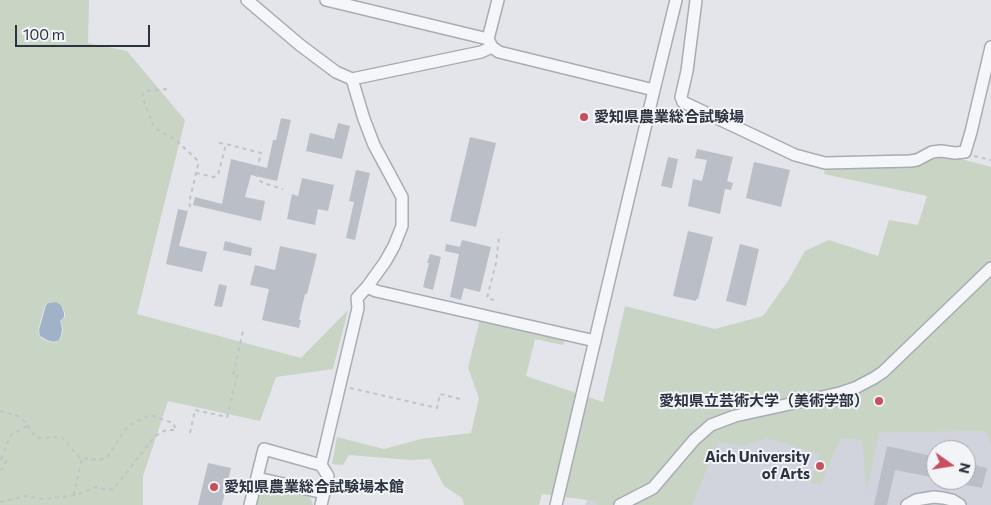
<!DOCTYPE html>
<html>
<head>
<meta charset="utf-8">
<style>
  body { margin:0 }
  #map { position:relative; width:991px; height:505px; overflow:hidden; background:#e3e5ea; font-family:Commissioner,sans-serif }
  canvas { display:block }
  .north { position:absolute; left:926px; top:440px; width:50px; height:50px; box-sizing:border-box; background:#f2f4f8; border:1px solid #a2a7af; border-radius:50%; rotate:103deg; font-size:14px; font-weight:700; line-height:20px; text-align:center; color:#2b3341 }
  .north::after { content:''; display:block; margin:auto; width:18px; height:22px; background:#c84f5e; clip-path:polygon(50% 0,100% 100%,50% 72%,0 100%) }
  .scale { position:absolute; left:15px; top:25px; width:135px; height:22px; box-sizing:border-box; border:2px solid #2b3341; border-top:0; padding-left:6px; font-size:15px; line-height:18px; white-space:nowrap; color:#2b3341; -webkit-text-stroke:4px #f2f4f8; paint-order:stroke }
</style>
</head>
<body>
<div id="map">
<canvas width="991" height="505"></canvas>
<div class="north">N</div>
<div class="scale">100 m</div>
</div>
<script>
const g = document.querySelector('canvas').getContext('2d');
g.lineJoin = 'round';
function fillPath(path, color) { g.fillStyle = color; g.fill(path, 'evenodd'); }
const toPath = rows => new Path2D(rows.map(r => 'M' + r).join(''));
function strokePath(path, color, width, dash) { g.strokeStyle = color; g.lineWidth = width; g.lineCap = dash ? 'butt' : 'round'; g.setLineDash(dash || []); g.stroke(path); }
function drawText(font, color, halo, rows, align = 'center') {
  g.font = font + ' Commissioner,"Noto Sans JP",sans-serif'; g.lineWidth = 4; g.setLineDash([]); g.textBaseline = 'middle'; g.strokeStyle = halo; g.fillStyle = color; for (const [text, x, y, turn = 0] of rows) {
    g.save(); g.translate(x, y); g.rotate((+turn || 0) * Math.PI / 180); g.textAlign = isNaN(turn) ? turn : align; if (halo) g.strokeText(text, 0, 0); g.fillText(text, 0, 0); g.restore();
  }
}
const built = toPath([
  [991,365,991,505,585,505,618,436],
  [936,450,966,450,966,480,936,480]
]);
const green = toPath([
  [0,0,89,0,88,43,127,51,185,120,137,314,301,358,348,310,333,369,276,377,260,421,168,401,143,476,143,505,0,505],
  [56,302,61,305,65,313,65,317,60,321,63,329,62,335,59,340,54,343,47,341,40,337,38,330,45,305,49,303],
  [946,155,991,167,991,444,986,431,879,432,866,493,864,458,861,440,841,438,820,485,810,483,820,454,766,438,744,446,718,442,692,505,597,505,596,501,542,494,539,505,464,505,462,498,444,486,430,459,411,460,349,455,343,465,332,464,337,437,384,449,421,439,471,433,479,398,468,368,480,319,565,339,563,345,535,339,526,376,603,402,625,306,715,329,763,316,788,281,805,251,829,240,878,256,889,220,918,225,927,196,824,174,825,165,899,168],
  [266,487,310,497,313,505,256,505,259,492]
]);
const water = toPath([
  [56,302,61,305,64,313,64,317,60,321,62,329,61,335,59,340,54,342,47,340,40,336,39,330,46,305,49,303]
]);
const building = toPath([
  [281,118,291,120,277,181,251,175,245,197,265,201,261,221,193,205,195,197,222,204,231,159,267,168,273,140,276,140],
  [338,123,350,126,342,159,306,151,310,133,334,139],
  [470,137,496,143,476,227,450,221],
  [697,149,733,157,727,181,733,183,731,190,725,189,720,214,688,206,693,179,702,181,707,160,695,158],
  [668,157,678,159,672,188,661,186],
  [754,162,790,170,781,207,746,198],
  [356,170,370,173,355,240,346,238,354,202,349,201],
  [302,178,334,185,328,211,318,209,315,225,287,219,292,194,298,196],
  [178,209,188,211,179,246,207,252,202,272,166,264],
  [688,231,713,237,698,299,696,299,696,301,673,296],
  [462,240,491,247,480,292,464,288,461,300,450,297,459,254,445,251,446,244,460,247],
  [225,241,252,248,251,256,223,250],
  [740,244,759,249,746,306,726,301],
  [280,246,317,254,307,294,305,294,299,320,301,320,299,328,262,320,269,289,250,285,255,265,275,270],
  [430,254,441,257,433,290,423,287,429,263,427,263],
  [219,284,227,286,222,307,214,306],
  [887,446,936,457,936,478,895,470,887,505,874,505],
  [208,463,231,468,222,505,198,505],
  [966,463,987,468,982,488,966,485]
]);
const path = toPath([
  [167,89,147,91,143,93,142,96,153,125,155,128,176,140,197,160,198,165,189,203,192,211],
  [219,143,226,144],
  [974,156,991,160],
  [196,173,214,177,218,175,226,144,261,153,256,172,258,179,263,183,283,189],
  [494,300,487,298,496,263,499,238],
  [350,388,437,408,440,394,464,400],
  [0,411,18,416,24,421,35,436,39,438,62,437,69,446,80,458,98,460,103,459,108,456,128,426,150,415,173,423,176,430,166,430,155,436,116,486,112,489,108,490,96,487,92,488,85,492,71,496,43,499,25,496,0,502],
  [190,433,195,410,227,417,237,376,233,376,243,331],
  [1,459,11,435,27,426],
  [0,470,3,468,6,462,5,460,0,459],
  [75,495,74,493,82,458]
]);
const minor = toPath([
  [247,0,300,45,336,72,352,79,481,52,492,47],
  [326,0,488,39],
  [498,0,488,39,492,47,499,52,654,90],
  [696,0,687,71,681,97,683,102,795,155,825,163,910,161,917,160,932,152,941,151,955,153,965,152,971,132,991,47],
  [367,287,376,291,595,341],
  [257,478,324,493],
  [250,505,264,449,321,465],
  [321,505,328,476,321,465,358,308,357,298,367,287,385,262,394,246,402,226,402,197,374,145,364,119,352,79],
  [556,505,654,90,676,0],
  [620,505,653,488,694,440,711,425,735,416,840,393,855,388,874,378,883,372,991,268],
  [907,505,916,500,934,497,943,498,952,500,960,505]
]);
const markers = [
  [584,117,5,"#c84f5e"],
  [879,401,5,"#c84f5e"],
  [820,466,5,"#c84f5e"],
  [214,487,5,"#c84f5e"]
];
const poiNames = [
  ["愛知県農業総合試験場",594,117],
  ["愛知県立芸術大学（美術学部）",869,401,"right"],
  ["Aich University",810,457,"right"],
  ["of Arts",810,474,"right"],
  ["愛知県農業総合試験場本館",224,487]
];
fillPath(built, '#d1d4dc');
fillPath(green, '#c8d4c4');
fillPath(water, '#a0b2c8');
fillPath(building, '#babfc7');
strokePath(minor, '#a8acb4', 14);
strokePath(path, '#c0c3c9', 2, [4, 4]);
strokePath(minor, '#f5f6f9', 11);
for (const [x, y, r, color] of markers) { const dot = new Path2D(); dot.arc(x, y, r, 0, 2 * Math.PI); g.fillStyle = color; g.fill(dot); strokePath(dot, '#f2f4f8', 2); }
drawText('bold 15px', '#2b3341', '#f2f4f8', poiNames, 'left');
</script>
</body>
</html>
